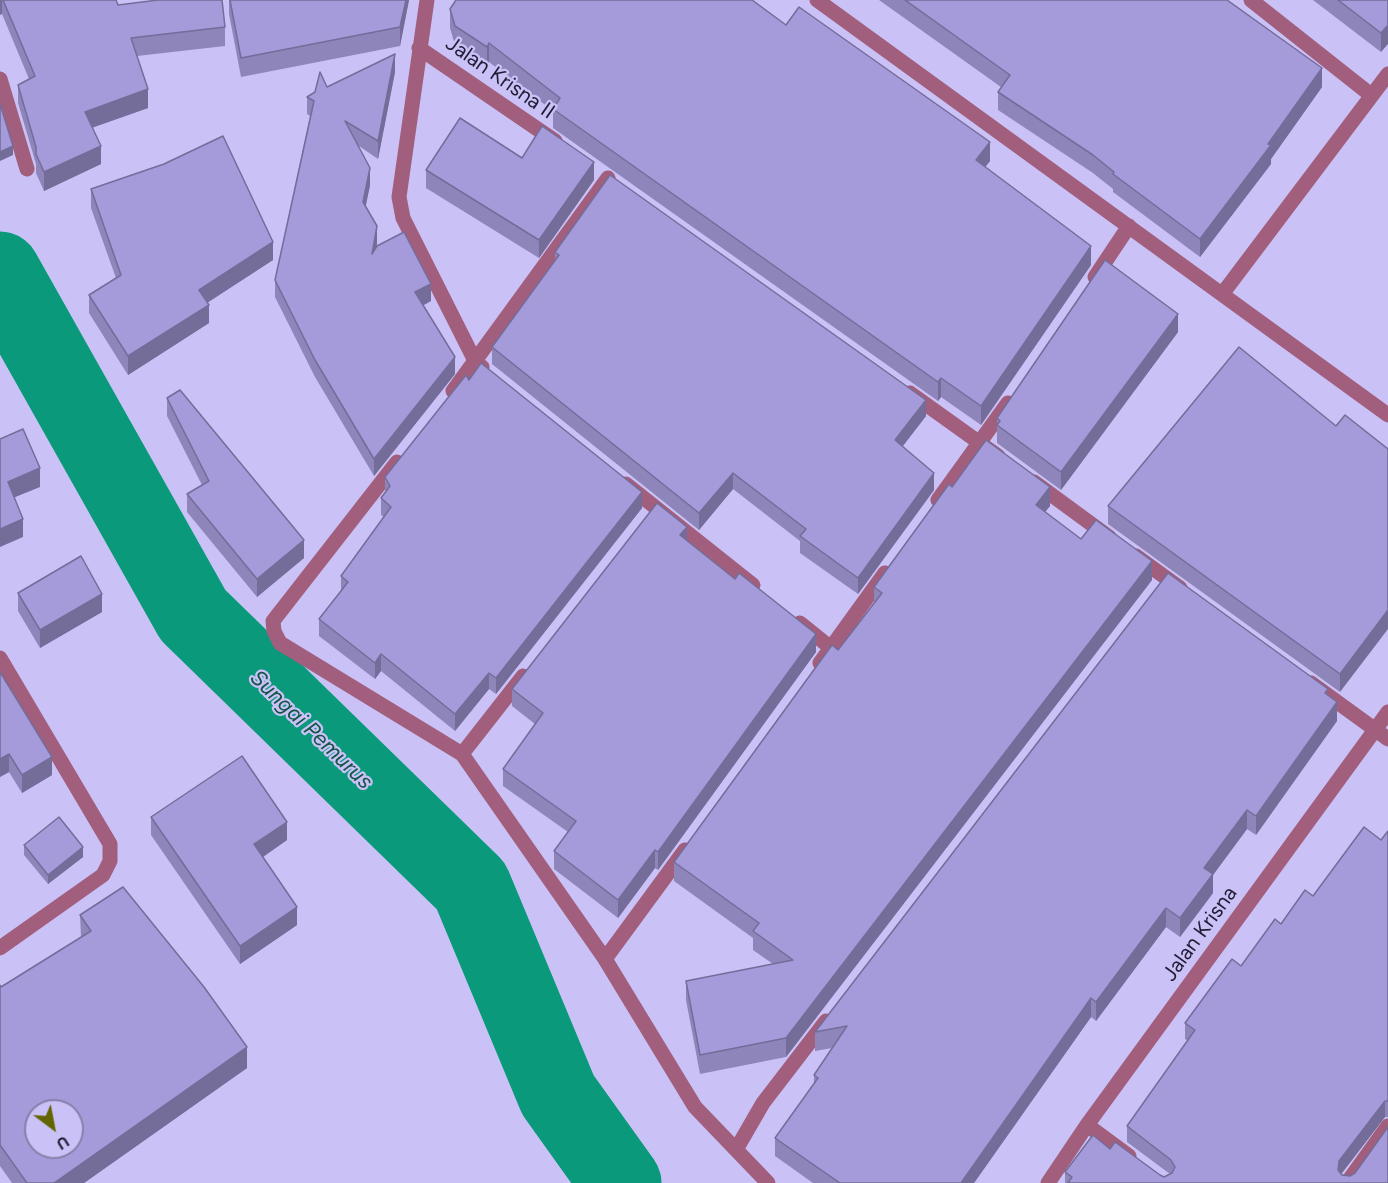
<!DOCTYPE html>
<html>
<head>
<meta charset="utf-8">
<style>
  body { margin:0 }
  #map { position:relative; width:1388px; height:1183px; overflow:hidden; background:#cac2f7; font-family:Figtree,sans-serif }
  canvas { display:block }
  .north { position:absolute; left:24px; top:1099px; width:60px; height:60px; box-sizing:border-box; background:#cac2f7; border:2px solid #8680a9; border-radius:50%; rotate:148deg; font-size:16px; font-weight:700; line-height:24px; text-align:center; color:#201c34 }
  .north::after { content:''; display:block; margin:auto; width:21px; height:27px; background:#626500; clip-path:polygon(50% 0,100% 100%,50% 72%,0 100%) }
</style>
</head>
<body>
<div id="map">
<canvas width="1388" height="1183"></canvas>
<div class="north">U</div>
</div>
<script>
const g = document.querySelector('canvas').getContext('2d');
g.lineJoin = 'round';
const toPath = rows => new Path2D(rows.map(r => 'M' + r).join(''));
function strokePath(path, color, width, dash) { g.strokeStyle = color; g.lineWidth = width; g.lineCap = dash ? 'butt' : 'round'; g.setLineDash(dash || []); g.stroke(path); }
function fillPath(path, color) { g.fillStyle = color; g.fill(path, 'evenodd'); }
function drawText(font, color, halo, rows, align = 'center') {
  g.font = font + ' Figtree,sans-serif'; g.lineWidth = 4.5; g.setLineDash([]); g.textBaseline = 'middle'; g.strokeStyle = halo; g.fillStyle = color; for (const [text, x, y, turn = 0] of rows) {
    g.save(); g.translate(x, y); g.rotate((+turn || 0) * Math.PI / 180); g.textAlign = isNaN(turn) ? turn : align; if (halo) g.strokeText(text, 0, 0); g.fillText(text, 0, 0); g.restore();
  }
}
const river = toPath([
  [0,272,193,615,471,886,558,1095,621,1183]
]);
const minor = toPath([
  [427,0,399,197,403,218,476,363,482,367],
  [817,0,1388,415],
  [1251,0,1371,95],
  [419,48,555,141],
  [0,79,27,169],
  [1095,277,1129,226],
  [1223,293,1388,74],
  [453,391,608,178],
  [910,393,998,456],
  [397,462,273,621,274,631,280,643,462,754,605,959,695,1107,768,1183],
  [1034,482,1109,537],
  [626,484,753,585],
  [938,500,1008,403],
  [1136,556,1180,588],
  [800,623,831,648],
  [0,658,110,844,110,861,103,875,0,948],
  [820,663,885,573],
  [1311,683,1388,739],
  [462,754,523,676],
  [605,959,685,850],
  [1087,1125,1129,1156],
  [737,1148,763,1103,826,1021],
  [1048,1183,1087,1125,1388,712],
  [1347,1183,1388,1126]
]);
const wall = toPath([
  [0,0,116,0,118,5,225,27,225,46,137,56,148,108,92,128,101,164,44,191,36,173,36,164,18,103,18,85,29,79,2,14],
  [229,0,409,0,400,46,241,77,229,14],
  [879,0,1227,0,1322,87,1271,159,1271,164,1200,257,1113,192,1113,189,1093,173,998,110,998,92,1001,87],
  [1313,0,1388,0,1381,52],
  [450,9,786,25,990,161,985,167,1091,265,981,425,941,397,938,401,553,128,553,111,489,62,487,65,455,45,450,28],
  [395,72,378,159,359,146,370,185,365,207,377,243,377,247,431,301,423,305,455,374,374,476,315,377,275,297,275,280,310,116,307,114,307,97,327,87],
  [522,158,594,180,539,258,426,188,426,170],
  [91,189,273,260,207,303,209,323,128,375,89,313,89,295,116,278,91,208],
  [555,252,926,416,903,446,934,490,858,594,800,553,800,541,733,489,699,530,492,364,492,347,555,260],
  [1178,332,1061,490,997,443,997,418],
  [469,380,642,508,496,694,489,689,455,731,381,671,375,679,319,636,319,619,341,591,341,576,384,517,381,515,381,498,385,493,385,477],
  [167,398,304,558,257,597,187,512,187,494,202,485,167,416],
  [1345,415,1340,692,1108,524,1108,506,1336,426],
  [952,487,1050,506,1045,512,1081,539,1152,580,786,1057,700,1074,686,1000,686,981,773,964,753,950,753,938,674,881,674,862,874,605,874,587],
  [687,541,816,652,658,870,655,868,618,918,554,869,554,851,568,832,503,786,503,769,535,724,512,706,512,689],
  [18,593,102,612,40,648,18,611],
  [0,672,52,775,22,793,9,772,0,777],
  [1328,696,1337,721,1256,835,1247,829,1213,875,1213,893,1180,937,1166,927,1096,1021,1091,1017,974,1183,813,1183,775,1156,775,1138,814,1085,814,1075,832,1048,815,1051,815,1032],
  [151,817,287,840,263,857,297,925,240,964,151,835],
  [1388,831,1388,1117,1385,1117,1341,1174,1388,1183,1065,1183,1065,1172,1110,1149,1160,1175,1164,1177,1170,1174,1127,1142,1127,1126,1188,1041,1185,1039,1185,1023,1281,924,1313,896,1381,840],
  [24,845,83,857,48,884,24,855],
  [80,915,247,1068,84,1183,12,1183,0,1166,0,985,1,987,81,937]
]);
const shadedWall = toPath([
  [0,0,2,0,2,14,0,15],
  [406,0,409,0,400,46,400,27],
  [1388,25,1388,44,1381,52,1381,33],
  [489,43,489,62,487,65,487,47],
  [395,54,395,72,378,159,378,141],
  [1322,68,1322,87,1271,159,1271,164,1200,257,1200,239],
  [148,89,148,108,85,130,85,112],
  [990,142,990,161,976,179,976,160],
  [13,146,13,155,0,161,0,152],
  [101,146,101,164,44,191,44,172],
  [594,162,594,180,539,258,539,240],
  [370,168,370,185,363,220,363,202],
  [377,226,377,243,372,272,372,254],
  [273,242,273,260,199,308,199,290],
  [1091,246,1091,265,981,425,981,406],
  [431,284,431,301,415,310,415,292],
  [209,305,209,323,128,375,128,356],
  [1178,314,1178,332,1061,490,1061,472],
  [455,357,455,374,374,476,374,459],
  [941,378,941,397,938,401,938,382],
  [926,400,926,416,895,456,895,440],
  [40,468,40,487,8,500,8,482],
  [733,473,733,489,699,530,699,513],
  [934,473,934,490,858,594,858,578],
  [1050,487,1050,506,1036,523,1036,505],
  [642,492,642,508,496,694,496,678],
  [23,519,23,537,0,547,0,529],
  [687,527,687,545,680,535],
  [304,540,304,558,257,597,257,579],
  [1152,561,1152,580,786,1057,786,1038],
  [102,594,102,612,40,648,40,630],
  [1388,610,1388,629,1340,692,1340,674],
  [816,634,816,652,658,870,658,852],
  [381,654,381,671,375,679,375,663],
  [489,673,489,689,455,731,455,714],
  [1337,702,1337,721,1256,835,1256,816],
  [9,754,9,772,0,777,0,759],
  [52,757,52,775,22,793,22,775],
  [1247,810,1247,829,1213,875,1213,893,1180,937,1180,918,1204,868],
  [287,822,287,840,254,863,254,844],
  [83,847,83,857,48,884,48,875],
  [655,850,655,868,618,918,618,900],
  [297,907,297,925,240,964,240,946],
  [1166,908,1166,927,1096,1021,1096,1002],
  [1091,998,1091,1017,974,1183,961,1183],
  [247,1047,247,1068,84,1183,54,1183],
  [1385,1101,1385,1117,1339,1177,1338,1170,1339,1161]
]);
const building = toPath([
  [3,0,116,0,118,5,158,0,222,0,225,27,131,38,148,89,85,112,101,146,44,172,36,154,36,147,18,85,35,76,3,0],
  [230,0,406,0,400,27,241,58,230,0],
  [456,0,752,0,786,25,799,7,990,142,976,160,1091,246,981,406,941,378,938,382,553,109,560,98,489,43,487,47,455,26,450,9,456,0],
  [905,0,1227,0,1322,68,1268,144,1271,145,1200,239,1113,174,1114,172,1093,155,998,92,1010,75,905,0],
  [1338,0,1388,0,1388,25,1381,33,1338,0],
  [395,54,378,141,345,121,370,168,363,202,377,226,372,254,377,246,404,232,431,284,415,292,455,357,374,459,315,360,275,280,314,101,307,97,315,92,320,72,327,87,395,54],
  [0,104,13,146,0,152,0,104],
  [460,118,522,158,542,126,594,162,539,240,426,170,460,118],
  [223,136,273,242,199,290,209,305,128,356,89,295,121,275,91,189,164,164,223,136],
  [610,175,926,400,895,440,934,473,858,578,800,536,806,529,733,473,699,513,492,347,559,255,555,252,610,175],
  [1105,260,1178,314,1061,472,997,425,1000,421,997,418,1105,260],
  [1239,347,1336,426,1345,415,1388,449,1388,610,1340,674,1108,506,1239,347],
  [481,363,642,492,496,678,489,673,455,714,381,654,375,663,319,619,348,582,341,576,391,507,381,498,390,486,385,477,466,375,469,380,481,363],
  [180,390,304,540,257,579,187,494,209,481,167,398,180,390],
  [23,429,40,468,8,482,23,519,0,529,0,439,23,429],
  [986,440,1050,487,1036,505,1081,539,1096,520,1152,561,786,1038,700,1055,686,981,793,960,753,931,759,923,674,862,832,645,838,650,882,593,874,587,949,484,952,487,986,440],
  [657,503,687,527,680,535,735,579,739,573,816,634,658,852,655,850,618,900,554,851,576,821,503,769,543,713,512,689,657,503],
  [81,556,102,594,40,630,18,593,81,556],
  [1168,573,1328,689,1325,693,1337,702,1256,816,1247,810,1204,868,1213,874,1180,918,1166,908,1096,1002,1091,998,961,1183,840,1183,775,1138,818,1078,814,1075,847,1026,815,1032,1168,573],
  [0,672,52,757,22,775,9,754,0,759,0,672],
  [242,756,287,822,254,844,297,907,240,946,151,817,242,756],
  [59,817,83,847,48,875,24,845,59,817],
  [1364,827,1381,840,1388,831,1388,1101,1385,1101,1339,1161,1338,1170,1342,1175,1350,1176,1355,1173,1388,1127,1388,1183,1068,1183,1072,1177,1065,1172,1093,1135,1110,1149,1115,1142,1160,1175,1164,1177,1172,1173,1175,1167,1171,1160,1127,1126,1195,1030,1185,1023,1232,959,1241,966,1275,919,1281,924,1305,890,1313,896,1364,827],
  [123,887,204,987,247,1047,54,1183,27,1183,0,1145,0,985,1,987,91,931,80,915,123,887],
  [36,1111,72,1111,72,1147,36,1147,36,1111]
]);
const streetNames = [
  ["Jalan Krisna II",500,78,35],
  ["Jalan Krisna",1200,934,-54]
];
const waterNames = [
  ["Sungai Pemurus",311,730,44]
];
strokePath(river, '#0b997b', 81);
strokePath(minor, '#a15f7d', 15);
fillPath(wall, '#8e85bb');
fillPath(shadedWall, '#746c99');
fillPath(building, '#a59bda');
strokePath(building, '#746c99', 1.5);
drawText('21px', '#201c34', '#cac2f7', streetNames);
drawText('italic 22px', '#135544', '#cac2f7', waterNames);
</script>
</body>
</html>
